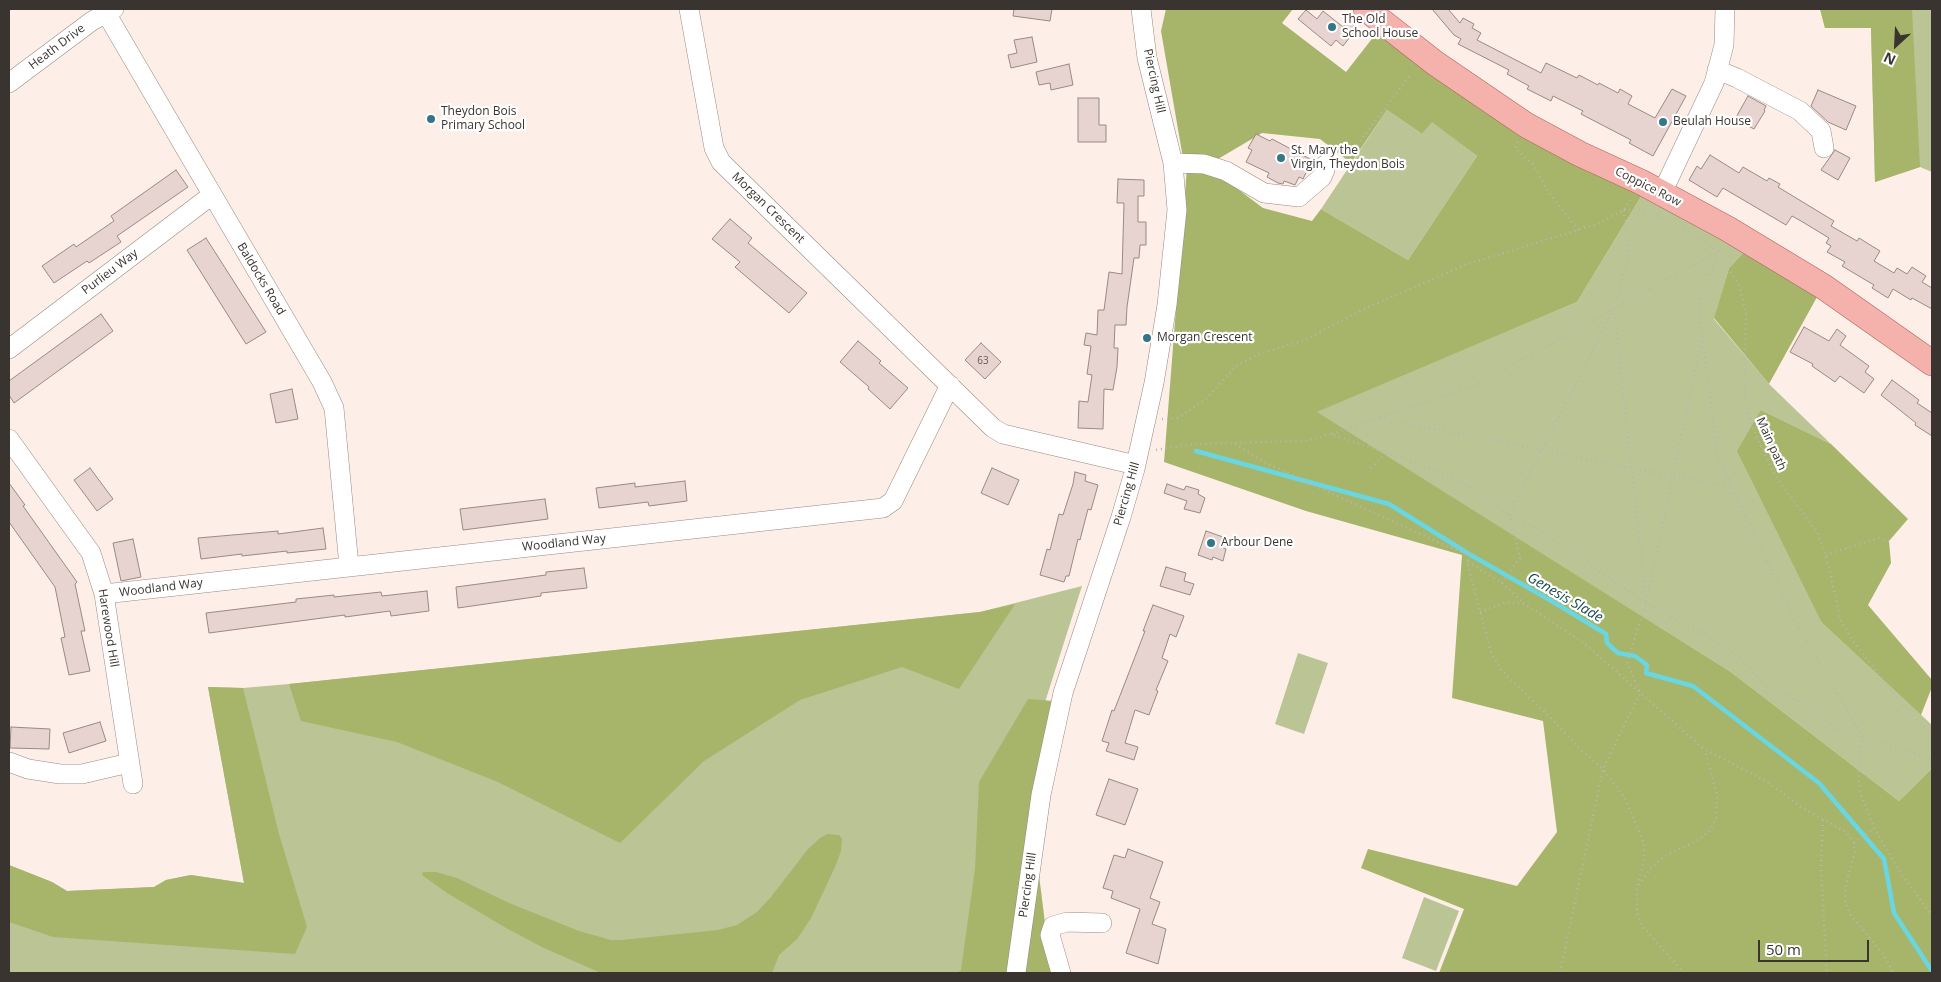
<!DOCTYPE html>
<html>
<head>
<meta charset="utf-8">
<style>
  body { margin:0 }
  #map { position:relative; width:1941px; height:982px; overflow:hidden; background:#fdefe7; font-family:"Open Sans",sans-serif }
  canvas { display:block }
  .frame { position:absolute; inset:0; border:10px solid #3a3430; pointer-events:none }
  .north { position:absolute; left:1871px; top:20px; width:50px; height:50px; -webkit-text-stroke:4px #fff; paint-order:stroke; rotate:205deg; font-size:14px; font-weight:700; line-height:20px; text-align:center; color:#3a3430 }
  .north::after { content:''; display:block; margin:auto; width:18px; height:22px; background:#3a3430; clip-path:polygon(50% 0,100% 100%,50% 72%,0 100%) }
  .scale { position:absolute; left:1758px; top:940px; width:111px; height:22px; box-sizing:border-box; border:2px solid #3a3430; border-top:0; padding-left:6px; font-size:15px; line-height:18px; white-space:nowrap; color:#3a3430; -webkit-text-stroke:4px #fff; paint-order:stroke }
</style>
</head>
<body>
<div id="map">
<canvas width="1941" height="982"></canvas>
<div class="frame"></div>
<div class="north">N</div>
<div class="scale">50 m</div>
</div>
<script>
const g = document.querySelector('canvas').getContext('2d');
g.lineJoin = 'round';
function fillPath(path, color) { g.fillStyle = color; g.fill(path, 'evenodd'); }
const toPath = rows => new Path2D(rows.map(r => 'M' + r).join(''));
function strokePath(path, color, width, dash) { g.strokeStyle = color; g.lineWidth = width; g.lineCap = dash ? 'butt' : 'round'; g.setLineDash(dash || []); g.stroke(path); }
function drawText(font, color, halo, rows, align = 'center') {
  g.font = font + ' "Open Sans",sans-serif'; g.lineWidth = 4.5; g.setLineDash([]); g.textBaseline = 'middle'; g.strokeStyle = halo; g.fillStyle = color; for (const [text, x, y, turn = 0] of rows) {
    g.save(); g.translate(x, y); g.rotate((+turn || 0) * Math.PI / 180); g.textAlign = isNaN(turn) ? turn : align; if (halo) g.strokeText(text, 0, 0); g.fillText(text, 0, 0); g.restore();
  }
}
const green = toPath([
  [1820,9,1932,9,1932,172,1920,167,1875,182,1871,28,1825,28],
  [1387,110,1422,134,1432,121,1477,156,1408,260,1321,209],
  [1642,195,1744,252,1729,268,1714,319,1769,384,1831,444,1761,410,1822,623,1932,725,1932,768,1899,801,1731,672,1316,412,1577,302],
  [1082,586,1017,790,990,973,9,973,9,865,52,882,67,891,154,887,166,880,191,875,244,883,208,687,243,688,289,684,980,612],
  [1298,653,1328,663,1304,734,1275,724],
  [1424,897,1459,911,1436,971,1402,958]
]);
const forest = toPath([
  [1166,9,1293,9,1282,23,1346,72,1378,31,1642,195,1577,302,1317,412,1731,672,1899,801,1932,768,1932,973,1439,973,1464,909,1361,868,1368,849,1517,886,1557,832,1543,721,1452,698,1462,555,1306,511,1164,462,1187,168,1219,175,1263,208,1312,221,1321,209,1408,260,1477,156,1432,122,1422,134,1387,110,1351,163,1320,139,1262,133,1218,159,1183,158,1161,31],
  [1820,9,1912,9,1920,167,1875,182,1871,28,1825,28],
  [1744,252,1817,297,1769,384,1714,318,1729,268],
  [1761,410,1831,444,1908,519,1889,541,1891,563,1868,605,1932,680,1932,687,1921,715,1822,623,1737,451],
  [1015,604,959,689,902,667,800,700,704,761,620,843,498,782,397,742,301,721,289,684,980,612],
  [208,687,243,688,279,834,307,927,295,954,53,937,9,922,9,865,52,882,67,891,154,887,166,880,191,875,244,883],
  [1028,699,1054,701,1039,875,1049,955,1056,973,957,973,961,970,975,869,979,782],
  [827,834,839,835,842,839,841,851,835,867,811,918,797,939,779,955,772,973,601,973,544,948,508,929,447,893,422,875,423,872,436,872,457,878,509,903,579,931,611,940,622,940,718,930,737,925,757,912,771,897,808,849,820,838]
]);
const stream = toPath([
  [1196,451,1389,504,1469,554,1555,603,1606,634,1607,643,1618,653,1635,656,1647,665,1646,673,1693,686,1819,783,1884,859,1894,913,1932,971]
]);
const building = toPath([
  [1014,9,1052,9,1050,21,1013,16,1014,9],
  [1432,9,1448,9,1460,23,1463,18,1474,24,1472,28,1481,33,1477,40,1541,73,1546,63,1577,78,1579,75,1598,85,1599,83,1618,93,1620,89,1632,96,1628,104,1655,118,1672,89,1686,96,1653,156,1629,143,1631,140,1581,114,1583,111,1553,96,1551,101,1527,89,1529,86,1507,74,1509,70,1458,44,1461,39,1454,35,1432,9],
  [1306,10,1317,19,1323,11,1343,27,1348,21,1357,28,1343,46,1336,40,1331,46,1298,19,1306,10],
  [1032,37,1037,62,1011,68,1008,55,1017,53,1014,40,1032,37],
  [1069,64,1073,85,1051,90,1050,83,1039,85,1036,72,1069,64],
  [1818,90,1856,106,1846,130,1828,122,1811,106,1818,90],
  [1748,96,1766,106,1764,110,1765,111,1754,129,1735,119,1748,96],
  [1078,98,1099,98,1099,125,1106,125,1106,142,1078,142,1078,98],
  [1256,134,1270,141,1272,139,1312,160,1303,179,1299,177,1295,185,1284,181,1283,184,1278,183,1267,177,1269,173,1246,162,1252,150,1248,148,1256,134],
  [1835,150,1850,158,1838,180,1821,170,1835,150],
  [1710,155,1739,173,1743,167,1767,181,1769,178,1780,184,1778,187,1834,221,1831,226,1857,241,1859,238,1880,251,1874,261,1894,273,1897,268,1907,274,1912,267,1926,276,1922,282,1932,288,1932,309,1912,298,1911,300,1893,289,1888,298,1872,288,1874,285,1842,266,1845,262,1827,252,1831,246,1826,243,1829,238,1801,221,1792,216,1786,225,1723,188,1717,197,1689,180,1697,166,1701,169,1710,155],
  [176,170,188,187,117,236,121,242,89,263,87,261,54,283,42,266,74,244,76,247,114,221,111,216,176,170],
  [1118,179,1144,180,1144,196,1138,196,1138,222,1146,222,1146,245,1140,245,1139,258,1134,258,1127,307,1126,325,1115,325,1114,348,1118,348,1117,367,1113,390,1104,389,1103,429,1078,428,1079,401,1088,402,1092,375,1087,374,1091,346,1084,345,1086,333,1097,335,1098,310,1104,310,1109,272,1122,274,1124,203,1117,203,1118,179],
  [730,219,752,238,748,243,807,293,789,313,735,267,740,262,712,239,730,219],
  [206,238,266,332,246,344,187,250,206,238],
  [101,314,113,331,14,403,9,395,9,381,101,314],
  [1804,327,1829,341,1837,329,1846,336,1840,345,1869,366,1865,372,1874,379,1864,393,1840,376,1835,382,1812,366,1813,364,1790,352,1804,327],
  [858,341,881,361,879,363,908,388,890,409,868,389,869,387,840,362,858,341],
  [981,343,1001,362,985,379,965,360,981,343],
  [1892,380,1919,400,1917,403,1932,413,1932,436,1915,425,1916,423,1881,395,1892,380],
  [292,389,298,419,276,423,270,394,292,389],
  [90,468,113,499,97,511,74,480,90,468],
  [992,468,1019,480,1008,505,981,493,992,468],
  [1075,472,1086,475,1085,481,1098,485,1091,510,1088,509,1080,540,1078,539,1069,576,1066,576,1064,582,1040,575,1047,549,1050,550,1059,514,1063,515,1073,484,1075,472],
  [685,481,687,501,649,506,648,502,599,508,596,488,635,483,635,487,685,481],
  [9,483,25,505,23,506,77,582,75,584,85,631,81,631,90,671,69,675,61,638,65,637,55,587,9,522,9,483],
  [1167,484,1184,490,1186,486,1199,490,1198,494,1205,498,1200,513,1184,509,1187,501,1164,493,1167,484],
  [545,499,548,519,463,530,460,509,545,499],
  [323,528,326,549,287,553,287,551,242,556,242,554,201,559,198,538,278,531,278,534,323,528],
  [1206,531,1223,537,1219,546,1226,549,1223,561,1213,557,1212,560,1198,555,1206,531],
  [133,539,141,577,121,581,113,543,133,539],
  [1166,567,1186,573,1184,581,1194,584,1190,595,1160,586,1166,567],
  [584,568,587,588,541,593,541,596,458,608,456,587,546,575,546,572,584,568],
  [427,591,429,611,391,616,390,611,345,617,345,615,209,633,206,613,296,602,296,599,334,595,334,597,381,592,382,596,427,591],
  [1153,605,1184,616,1176,637,1170,634,1162,658,1168,661,1156,690,1158,691,1149,715,1135,710,1125,743,1138,747,1134,760,1106,751,1109,743,1102,741,1112,710,1114,711,1145,631,1143,631,1153,605],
  [100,722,106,741,69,753,63,733,100,722],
  [11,727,50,729,49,749,10,748,11,727],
  [1109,779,1138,789,1125,825,1096,815,1109,779],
  [1128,849,1163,862,1150,898,1160,902,1152,924,1166,929,1158,964,1126,953,1140,909,1111,898,1113,891,1103,888,1114,855,1125,858,1128,849]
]);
const path = toPath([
  [1518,142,1515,148,1534,165,1545,187,1578,230],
  [1342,165,1411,74],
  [1624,210,1642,209,1666,219],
  [1624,210,1628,258,1614,308,1646,599],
  [1684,229,1718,251,1739,285,1746,312,1744,389,1746,406,1756,436,1776,477,1818,533,1829,567,1840,619,1851,638,1896,697,1932,737],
  [1720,246,1699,306,1717,455,1797,625,1862,736,1858,769,1860,792,1874,828,1902,875,1932,916],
  [1380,418,1733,488],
  [1162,419,1178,418,1206,399,1236,366,1259,354,1305,340,1362,310,1465,265,1597,224,1624,210,1631,199],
  [1332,434,1476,385,1717,252],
  [1235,444,1266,463,1446,546,1469,554,1467,562,1491,652,1501,670,1556,723,1579,748,1603,769,1560,973],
  [1156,450,1193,444,1305,441,1331,434,1417,463,1467,485,1509,515,1538,529,1646,603,1677,621,1706,635,1748,665,1762,684,1818,710,1834,728,1932,759],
  [1371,468,1386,454],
  [1826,555,1878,538,1889,541],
  [1468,562,1502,583,1524,603],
  [1502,583,1520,558,1509,515,1613,310],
  [1480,612,1507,602,1525,604,1585,644,1704,749,1766,781,1801,807,1846,832,1854,843,1855,852,1846,884,1845,902,1851,915,1883,954,1894,973],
  [1823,820,1821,868,1827,973],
  [1854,843,1874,828],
  [1639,885,1650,869,1665,856,1697,841,1710,830,1716,819,1717,795,1705,750],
  [1684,973,1643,927,1637,913,1637,888,1644,861,1644,843,1625,798,1603,769,1640,693,1627,662,1646,603,1702,336]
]);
const minor = toPath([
  [689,9,714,148,721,162,993,428,1003,434,1136,465],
  [106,13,322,382,334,408,349,566],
  [1717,70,1737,78,1800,111,1821,131,1824,148],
  [9,83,92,21,114,9],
  [1173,163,1204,164,1226,171,1264,193,1299,197,1322,177,1325,170,1325,165],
  [1662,193,1714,83,1724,45,1725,9],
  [9,349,212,195],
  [9,439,91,553,104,594,133,784],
  [104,594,883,508,893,501,950,385],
  [9,762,28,769,60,774,82,774,129,763],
  [1016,973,1041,795,1063,693,1121,517,1135,469,1154,383,1167,305,1177,210,1173,163,1147,58,1141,9],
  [1061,973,1050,935,1053,926,1067,922,1102,923]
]);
const major = toPath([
  [1366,9,1435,63,1526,125,1580,154,1641,182,1728,229,1824,287,1932,363]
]);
const markers = [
  [1332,27,5,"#347588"],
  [431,119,5,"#347588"],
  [1663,122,5,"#347588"],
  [1281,158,5,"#347588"],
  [1147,338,5,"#347588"],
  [1211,543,5,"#347588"]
];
const numberNames = [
  ["63",983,361]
];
const poiNames = [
  ["The Old",1342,20],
  ["School House",1342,34],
  ["Theydon Bois",441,112],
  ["Primary School",441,126],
  ["Beulah House",1673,122],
  ["St. Mary the",1291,151],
  ["Virgin, Theydon Bois",1291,165],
  ["Morgan Crescent",1157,338],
  ["Arbour Dene",1221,543]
];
const streetNames = [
  ["Heath Drive",57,47,-37],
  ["Piercing Hill",1154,81,78],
  ["Coppice Row",1648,187,27],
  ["Morgan Crescent",768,208,44],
  ["Purlieu Way",110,272,-37],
  ["Baldocks Road",261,279,59],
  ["Main path",1771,444,66],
  ["Piercing Hill",1127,494,-74],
  ["Woodland Way",564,543,-6],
  ["Woodland Way",161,588,-7],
  ["Harewood Hill",108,628,81],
  ["Piercing Hill",1028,885,-82]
];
const waterNames = [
  ["Genesis Slade",1565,598,30]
];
fillPath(green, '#bac495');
fillPath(forest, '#a6b56a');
strokePath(stream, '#6ad6e2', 4.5);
fillPath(building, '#e7d4d0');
strokePath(building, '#9a8884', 1);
strokePath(minor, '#988980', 20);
strokePath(major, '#b0635d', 26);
strokePath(path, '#c0b4ae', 2.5, [1, 4]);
strokePath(minor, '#fff', 19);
strokePath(major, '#f5b1ac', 25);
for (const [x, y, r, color] of markers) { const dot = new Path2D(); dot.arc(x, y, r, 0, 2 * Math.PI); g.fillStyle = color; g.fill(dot); strokePath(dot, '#fff', 2); }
drawText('10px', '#655c58', null, numberNames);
drawText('12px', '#3a3430', '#fff', poiNames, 'left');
drawText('12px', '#3a3430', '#fff', streetNames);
drawText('italic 14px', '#18494f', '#fff', waterNames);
</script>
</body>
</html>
